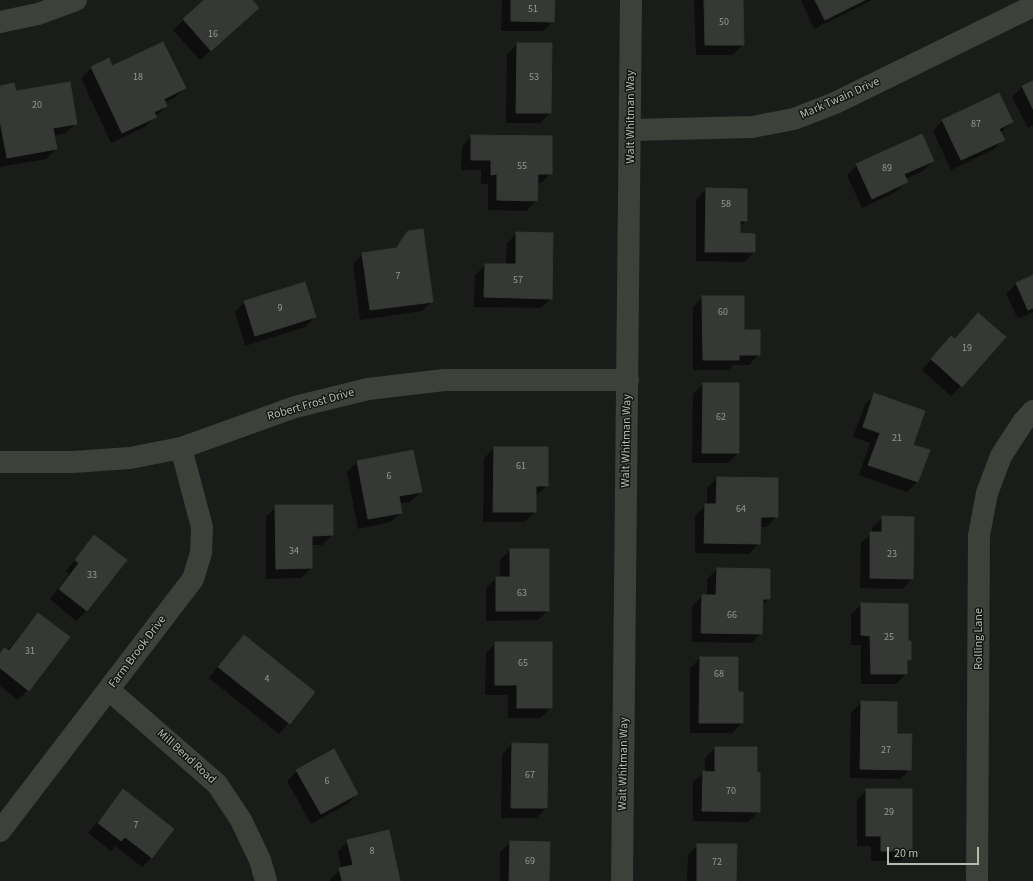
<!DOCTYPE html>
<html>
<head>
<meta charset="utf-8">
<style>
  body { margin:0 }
  #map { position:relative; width:1033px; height:881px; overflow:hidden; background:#1a1c19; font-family:"Source Sans 3",sans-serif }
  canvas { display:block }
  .scale { position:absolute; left:887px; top:847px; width:92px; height:18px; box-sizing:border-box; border:2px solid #b1bcac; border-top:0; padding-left:5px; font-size:12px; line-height:14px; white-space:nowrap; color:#b1bcac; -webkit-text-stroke:3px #141714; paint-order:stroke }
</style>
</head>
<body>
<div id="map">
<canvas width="1033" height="881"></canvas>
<div class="scale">20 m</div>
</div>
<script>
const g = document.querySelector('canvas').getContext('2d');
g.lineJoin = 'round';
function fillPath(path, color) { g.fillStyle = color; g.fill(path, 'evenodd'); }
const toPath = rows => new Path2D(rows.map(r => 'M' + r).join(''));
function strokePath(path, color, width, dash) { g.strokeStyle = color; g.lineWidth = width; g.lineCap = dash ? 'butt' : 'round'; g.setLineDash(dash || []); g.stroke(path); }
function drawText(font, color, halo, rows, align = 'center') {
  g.font = font + ' "Source Sans 3",sans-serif'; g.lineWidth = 3; g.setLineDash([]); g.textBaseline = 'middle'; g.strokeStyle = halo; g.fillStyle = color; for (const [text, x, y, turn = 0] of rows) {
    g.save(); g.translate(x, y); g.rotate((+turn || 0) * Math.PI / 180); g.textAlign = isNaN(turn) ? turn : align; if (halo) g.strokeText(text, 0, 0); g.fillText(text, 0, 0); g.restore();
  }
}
const shadow = toPath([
  [205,0,251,0,248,18,200,60,173,30],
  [502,0,554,0,553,21,543,31,501,31],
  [694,0,742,0,743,45,732,55,696,55],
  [801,0,872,0,814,29],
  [517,44,550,113,540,123,506,123,507,54],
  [108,60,112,67,184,88,174,98,164,103,166,106,145,127,111,143,81,78,91,68],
  [1033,82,1033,125,1028,128,1012,97,1022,87],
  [0,87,15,92,76,123,66,133,54,136,56,149,46,159,0,167],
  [943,120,1012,122,1000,133,1004,139,994,149,951,170,933,131],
  [472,136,551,173,541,183,536,183,536,201,526,211,488,210,488,184,481,184,481,170,461,170,462,146],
  [933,161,923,171,905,179,906,182,896,192,862,208,847,175,857,165],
  [706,189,746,221,739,227,739,234,754,252,744,262,696,261,696,200],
  [409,232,432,301,422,311,360,320,353,264,363,254,393,250],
  [517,233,551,298,541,308,474,307,475,275,485,265,506,265,507,243],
  [1033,276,1033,312,1018,319,1006,294,1016,284],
  [703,297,743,331,759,354,749,365,733,365,728,370,693,370,693,307],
  [245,302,315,317,305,327,245,346,235,312],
  [968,324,961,386,951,396,922,370,941,348,954,340],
  [703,384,738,384,738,453,728,463,692,463,693,394],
  [875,394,912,445,928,451,917,482,907,492,859,475,870,443,853,437,865,404],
  [494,448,547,486,535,496,535,512,524,522,483,522,484,458],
  [412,451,421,492,410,502,399,504,401,512,391,522,358,529,347,472,357,462],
  [717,478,777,516,767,527,760,527,759,543,749,554,695,553,695,515,707,505,707,488],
  [276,506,332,535,322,545,311,545,311,568,301,578,266,579,266,517],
  [883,517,912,579,902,589,860,588,861,543,872,533,872,528],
  [95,536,125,560,86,611,76,621,50,599,69,574,66,571],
  [510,550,548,610,538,620,486,621,486,588,496,578,500,578,500,560],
  [717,569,769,598,762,605,761,633,751,643,692,642,692,606,702,596,707,596,707,579],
  [862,604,907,642,910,660,906,663,906,674,896,684,861,684,861,645,851,645,851,614],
  [38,614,28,690,18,700,0,686,0,654,5,649,7,651],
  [244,636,314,692,279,734,209,678],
  [496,643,551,708,540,718,508,718,508,695,485,695,486,653],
  [700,658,737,693,742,723,732,733,690,733,690,668],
  [861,702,896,735,910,769,900,779,850,778,851,713],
  [512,744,546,808,536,818,501,818,502,754],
  [715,748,759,811,748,822,693,821,693,782,705,772,705,758],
  [297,771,357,794,347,804,311,824,287,781],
  [867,790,911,851,900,861,871,861,871,846,857,846,857,800],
  [123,791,152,857,142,867,115,846,111,851,88,833],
  [348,841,399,881,330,881,330,879,341,869,338,851],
  [511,842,548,881,500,881,500,852],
  [698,845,735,881,687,881,688,855]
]);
const building = toPath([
  [204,0,252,0,259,8,211,51,183,19,204,0],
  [511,0,555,0,554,22,511,21,511,0],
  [704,0,743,0,744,45,705,45,704,0],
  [815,0,865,0,825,20,815,0],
  [163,42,186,88,164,99,167,106,154,112,157,117,122,133,91,67,109,58,112,66,163,42],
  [517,43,552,43,551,113,516,113,517,43],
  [1033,81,1033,109,1022,86,1033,81],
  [70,82,77,124,53,128,57,149,7,158,0,121,0,86,14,83,16,91,70,82],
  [999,93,1013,122,999,129,1005,140,961,160,942,120,999,93],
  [922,134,934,161,904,174,908,182,872,199,856,164,922,134],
  [471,135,552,136,552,174,538,174,537,201,497,200,497,174,491,175,491,160,471,160,471,135],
  [706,188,747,189,747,221,740,221,740,233,755,234,755,252,705,252,706,188],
  [423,229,433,302,370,310,362,253,396,248,408,231,423,229],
  [516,232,553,233,552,299,484,297,485,264,516,264,516,232],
  [1033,275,1033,308,1028,310,1016,283,1033,275],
  [305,282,316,317,255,336,244,301,305,282],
  [702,296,744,296,744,330,760,330,760,355,739,355,739,360,703,360,702,296],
  [978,313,1006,337,962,387,931,359,951,336,955,339,978,313],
  [703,383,739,383,739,453,702,453,703,383],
  [874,393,925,411,913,445,930,450,918,482,868,465,880,433,863,427,874,393],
  [494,447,548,447,548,486,536,486,536,512,493,512,494,447],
  [413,450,422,492,399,496,402,513,368,519,357,461,413,450],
  [717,477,778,478,778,517,761,517,760,544,704,543,705,504,716,504,717,477],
  [275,505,333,505,333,535,312,536,312,568,276,569,275,505],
  [882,516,914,517,913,579,870,578,870,532,882,532,882,516],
  [94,535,127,560,87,611,59,589,79,563,75,560,94,535],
  [510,549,549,549,549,611,496,611,496,577,510,577,510,549],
  [717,568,770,569,770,599,763,599,762,634,701,633,702,595,716,595,717,568],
  [861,603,908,604,908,641,911,641,911,660,907,660,907,674,871,674,870,636,861,635,861,603],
  [38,613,70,637,29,691,0,668,0,654,4,648,9,651,38,613],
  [244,635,315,692,290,724,218,667,244,635],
  [495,642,552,642,552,708,517,708,517,685,495,685,495,642],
  [700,657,738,657,738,692,743,692,743,723,699,723,700,657],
  [861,701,897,702,897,734,912,734,911,770,860,769,861,701],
  [512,743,548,744,547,808,511,808,512,743],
  [715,747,757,747,757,773,760,772,760,812,702,811,703,771,715,772,715,747],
  [334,749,358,794,321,814,296,770,334,749],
  [123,789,174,829,152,858,125,837,121,841,98,823,123,789],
  [866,789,912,789,912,851,881,851,881,836,866,836,866,789],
  [389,830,400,881,342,881,339,868,353,865,347,840,389,830],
  [510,841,550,842,549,881,509,881,510,841],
  [697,844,737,844,736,881,697,881,697,844]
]);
const minor = toPath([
  [0,22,38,14,76,0],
  [631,130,752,127,794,119,835,103,1033,6],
  [0,462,73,462,130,458,181,448,295,407,368,389,444,380,628,380],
  [109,690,217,784,241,820,260,860,266,881],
  [0,831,193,579,201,553,202,527,181,448],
  [622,881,631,0],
  [977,881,979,535,987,493,1001,456,1023,422,1033,411]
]);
const numberNames = [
  ["51",533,10],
  ["50",724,23],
  ["16",213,35],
  ["18",138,78],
  ["53",534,78],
  ["20",37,106],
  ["87",976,125],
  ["55",522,167],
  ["89",887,169],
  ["58",726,205],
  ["7",398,277],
  ["57",518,281],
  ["9",280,309],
  ["60",723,313],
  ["19",967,349],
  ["62",721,418],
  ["21",897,439],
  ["61",521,467],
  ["6",389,477],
  ["64",741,510],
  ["34",294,552],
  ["23",892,555],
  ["33",92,576],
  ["63",522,594],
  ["66",732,616],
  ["25",889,638],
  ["31",30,652],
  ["65",523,664],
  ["68",719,675],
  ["4",267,680],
  ["27",886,751],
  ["67",530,776],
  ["6",327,782],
  ["70",731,792],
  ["29",889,813],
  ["7",136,826],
  ["8",372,852],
  ["69",530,862],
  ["72",717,863]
];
const streetNames = [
  ["Mark Twain Drive",840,99,-24],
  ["Walt Whitman Way",631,117,-90],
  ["Robert Frost Drive",311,405,-16],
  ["Walt Whitman Way",627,441,-89],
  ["Rolling Lane",979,639,-90],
  ["Farm Brook Drive",138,652,-53],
  ["Mill Bend Road",186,757,42],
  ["Walt Whitman Way",624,764,-89]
];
fillPath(shadow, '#0007');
fillPath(building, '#353834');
strokePath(building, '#333833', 1);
strokePath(minor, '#3c413a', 22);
drawText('10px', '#929b8e', null, numberNames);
drawText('12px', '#b1bcac', '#141714', streetNames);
</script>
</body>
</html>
